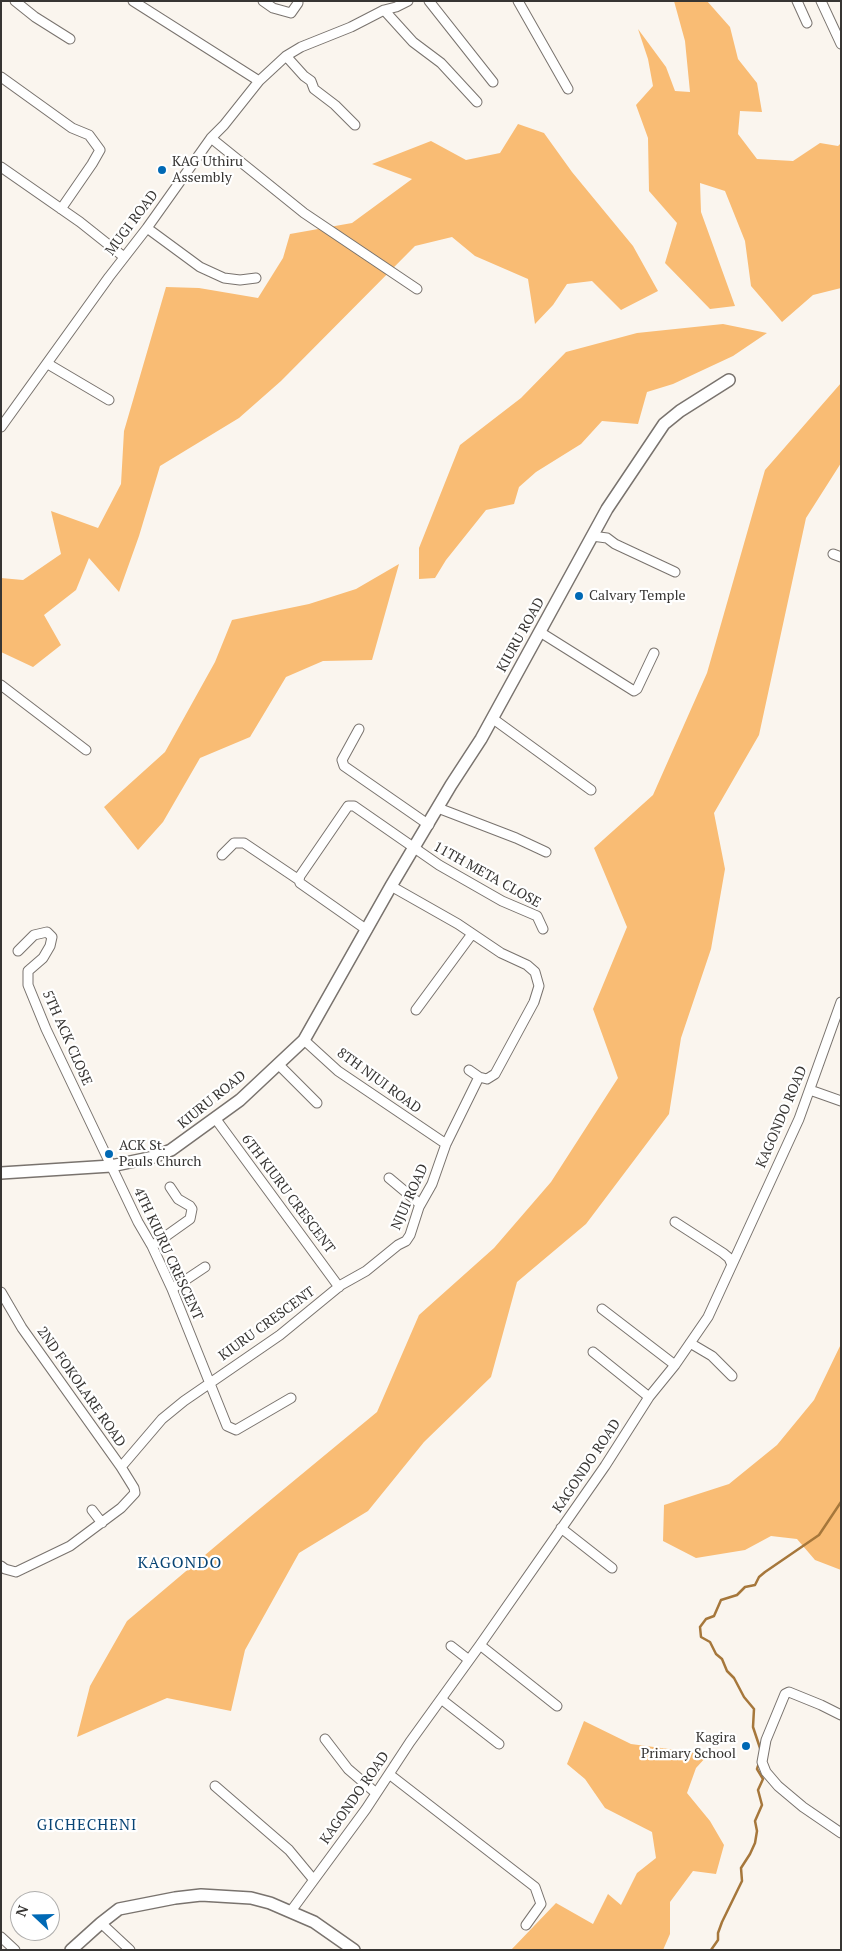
<!DOCTYPE html>
<html>
<head>
<meta charset="utf-8">
<style>
  body { margin:0 }
  #map { position:relative; width:842px; height:1951px; overflow:hidden; background:#faf5ee; font-family:"PT Serif",serif }
  canvas { display:block }
  .frame { position:absolute; inset:0; border:2px solid #373533; pointer-events:none }
  .north { position:absolute; left:10px; top:1891px; width:50px; height:50px; box-sizing:border-box; background:#fff; border:1px solid #afaead; border-radius:50%; rotate:291deg; font-size:14px; font-weight:700; line-height:20px; text-align:center; color:#373533 }
  .north::after { content:''; display:block; margin:auto; width:18px; height:22px; background:#0069b5; clip-path:polygon(50% 0,100% 100%,50% 72%,0 100%) }
</style>
</head>
<body>
<div id="map">
<canvas width="842" height="1951"></canvas>
<div class="frame"></div>
<div class="north">N</div>
</div>
<script>
const g = document.querySelector('canvas').getContext('2d');
g.lineJoin = 'round';
function fillPath(path, color) { g.fillStyle = color; g.fill(path, 'evenodd'); }
const toPath = rows => new Path2D(rows.map(r => 'M' + r).join(''));
function strokePath(path, color, width, dash) { g.strokeStyle = color; g.lineWidth = width; g.lineCap = dash ? 'butt' : 'round'; g.setLineDash(dash || []); g.stroke(path); }
function drawText(font, color, halo, rows, align = 'center') {
  g.font = font + ' "PT Serif",serif'; g.lineWidth = 4.5; g.setLineDash([]); g.textBaseline = 'middle'; g.strokeStyle = halo; g.fillStyle = color; for (const [text, x, y, turn = 0] of rows) {
    g.save(); g.translate(x, y); g.rotate((+turn || 0) * Math.PI / 180); g.textAlign = isNaN(turn) ? turn : align; if (halo) g.strokeText(text, 0, 0); g.fillText(text, 0, 0); g.restore();
  }
}
const green = toPath([
  [674,1,707,1,730,27,738,59,757,83,762,112,740,111,738,134,757,159,793,161,820,143,838,146,841,143,841,288,813,295,782,322,751,286,745,241,725,191,700,183,701,212,735,306,710,309,665,263,677,223,649,191,648,138,636,105,653,86,648,59,638,29,666,67,675,91,690,92,685,41],
  [518,124,544,133,572,172,633,246,658,291,621,310,592,281,567,284,553,305,535,324,528,279,475,256,452,237,415,246,281,381,239,418,160,466,139,536,119,592,89,558,76,590,44,615,61,645,33,667,1,652,1,578,23,580,61,554,51,511,98,528,121,484,124,431,166,287,199,288,258,298,283,258,290,234,352,223,412,179,372,164,431,141,466,160,500,153],
  [723,324,767,333,733,356,673,384,647,392,638,424,602,421,581,444,536,472,519,487,514,504,486,510,446,560,435,578,419,579,419,548,460,445,521,398,566,352,637,333],
  [841,383,841,463,806,518,759,735,714,813,725,869,711,949,681,1038,669,1114,586,1224,517,1282,491,1377,424,1442,368,1511,299,1553,245,1650,231,1711,167,1698,77,1737,90,1686,127,1621,250,1517,377,1412,419,1315,494,1248,551,1182,618,1078,593,1009,627,927,594,848,653,795,707,673,765,470],
  [399,564,372,660,323,661,286,677,250,737,200,758,163,822,138,850,104,807,165,752,215,662,232,620,309,604,356,589],
  [841,1344,841,1570,815,1560,797,1539,771,1536,745,1550,696,1558,663,1541,664,1505,729,1484,777,1445,814,1400],
  [584,1721,631,1744,699,1753,707,1756,696,1768,687,1793,710,1821,724,1845,716,1874,693,1871,670,1902,670,1934,663,1950,511,1950,556,1903,593,1924,608,1894,621,1905,637,1873,656,1858,652,1832,605,1808,585,1779,567,1764]
]);
const stream = toPath([
  [761,1751,753,1727,754,1709,744,1697,734,1678,727,1671,722,1659,716,1654,710,1642,701,1637,700,1627,706,1619,714,1616,721,1600,737,1595,745,1587,755,1585,759,1577,765,1572,819,1535,841,1502],
  [711,1950,718,1940,718,1933,722,1922,742,1881,741,1868,750,1854,755,1843,757,1831,755,1821,762,1805,758,1790,763,1779,757,1769,759,1763]
]);
const street = toPath([
  [15,1,35,17,70,39],
  [133,1,259,81],
  [263,1,273,8,291,13,298,3],
  [429,1,493,82],
  [518,1,568,89],
  [797,1,807,23],
  [821,1,841,44],
  [384,10,413,42,441,63,477,102],
  [286,56,304,76,311,81,314,89,335,105,355,125],
  [1,77,72,128,89,135,100,150,92,164,61,209],
  [211,138,304,213,417,289],
  [1,167,80,222,124,257],
  [147,228,200,267,224,278,240,280,256,278],
  [48,364,109,400],
  [1,427,109,277,147,228,211,138,224,125,259,81,286,56,301,47,351,27,384,10,396,7,408,1],
  [592,536,607,538,615,544,675,572],
  [833,554,841,557],
  [540,632,634,691,637,689,654,653],
  [1,685,86,750],
  [492,718,591,790],
  [359,729,342,760,344,766,429,825],
  [438,808,516,838,546,852],
  [222,855,234,843,244,843,299,880],
  [391,886,458,924,501,953,527,965,535,972,539,986,534,1002,495,1074,487,1079,479,1077],
  [367,930,300,883,299,880,300,876,348,806,354,806,439,865,502,901,537,916,543,929],
  [18,951,34,935,47,932,52,937,50,946,43,958,28,971,28,985,46,1029,138,1222,152,1246,172,1289,227,1426,236,1430,291,1398],
  [416,1010,472,934],
  [278,1064,317,1103],
  [810,1090,841,1101],
  [215,1118,339,1287],
  [446,1144,479,1077,469,1070],
  [389,1178,420,1204],
  [675,1222,723,1253,729,1258,732,1265],
  [152,1246,190,1219,192,1209,190,1206,178,1199,170,1187],
  [172,1289,205,1267],
  [1,1292,22,1328,121,1467,134,1488,135,1493,121,1508,70,1546,16,1572,5,1569,1,1566],
  [602,1309,675,1365],
  [690,1343,712,1356,732,1376],
  [593,1352,649,1397],
  [121,1467,162,1419,184,1401,280,1335,341,1285,366,1271,398,1245,406,1241,410,1235,419,1207,432,1184,446,1144,338,1071,304,1040],
  [92,1510,102,1523],
  [561,1528,612,1568],
  [480,1645,557,1706],
  [451,1646,469,1660],
  [441,1699,499,1744],
  [841,1715,821,1705,789,1692,785,1694,766,1740,762,1762,766,1772,778,1786,803,1807,841,1833],
  [325,1739,348,1769,376,1793],
  [389,1774,535,1887,541,1904,526,1925],
  [215,1786,289,1850,313,1879],
  [291,1911,366,1809,410,1742,480,1645,605,1466,649,1397,675,1365,708,1317,799,1119,841,1002],
  [101,1923,130,1950],
  [1,1937,15,1950]
]);
const secondary = toPath([
  [1,1173,111,1166,154,1157,171,1150,240,1100,304,1040,391,886,451,785,481,739,607,509,664,424,680,411,729,380],
  [71,1950,101,1923,119,1909,175,1898,201,1895,251,1898,270,1903,314,1922,354,1950]
]);
const markers = [
  [162,170,5,"#0069b5"],
  [579,596,5,"#0069b5"],
  [109,1154,5,"#0069b5"],
  [746,1746,5,"#0069b5"]
];
const poiNames = [
  ["KAG Uthiru",172,162],
  ["Assembly",172,178],
  ["Calvary Temple",589,596],
  ["ACK St.",119,1146],
  ["Pauls Church",119,1162],
  ["Kagira",736,1738,"right"],
  ["Primary School",736,1754,"right"]
];
const streetNames = [
  ["MUGI ROAD",132,223,-53],
  ["KIURU ROAD",521,635,-61],
  ["11TH META CLOSE",487,875,29],
  ["5TH ACK CLOSE",67,1038,66],
  ["8TH NJUI ROAD",379,1081,36],
  ["KIURU ROAD",212,1100,-39],
  ["KAGONDO ROAD",782,1117,-67],
  ["6TH KIURU CRESCENT",288,1194,53],
  ["NJUI ROAD",410,1197,-66],
  ["4TH KIURU CRESCENT",168,1254,65],
  ["KIURU CRESCENT",267,1324,-36],
  ["2ND FOKOLARE ROAD",81,1387,55],
  ["KAGONDO ROAD",587,1466,-56],
  ["KAGONDO ROAD",355,1798,-55]
];
const neighbourhoodNames = [
  ["GICHECHENI",87,1826]
];
const quarterNames = [
  ["KAGONDO",180,1563]
];
fillPath(green, '#f9bc74');
strokePath(stream, '#a6773b', 2.5);
strokePath(street, '#79736e', 11);
strokePath(secondary, '#79736e', 14);
strokePath(street, '#fff', 9);
strokePath(secondary, '#fff', 11);
for (const [x, y, r, color] of markers) { const dot = new Path2D(); dot.arc(x, y, r, 0, 2 * Math.PI); g.fillStyle = color; g.fill(dot); strokePath(dot, '#fff', 2); }
drawText('14px', '#373533', '#fff', poiNames, 'left');
drawText('14px', '#373533', '#fff', streetNames);
g.letterSpacing = '1px';
drawText('15px', '#084474', '#fff', neighbourhoodNames);
g.letterSpacing = '0px';
g.letterSpacing = '1px';
drawText('16px', '#084474', '#fff', quarterNames);
g.letterSpacing = '0px';
</script>
</body>
</html>
